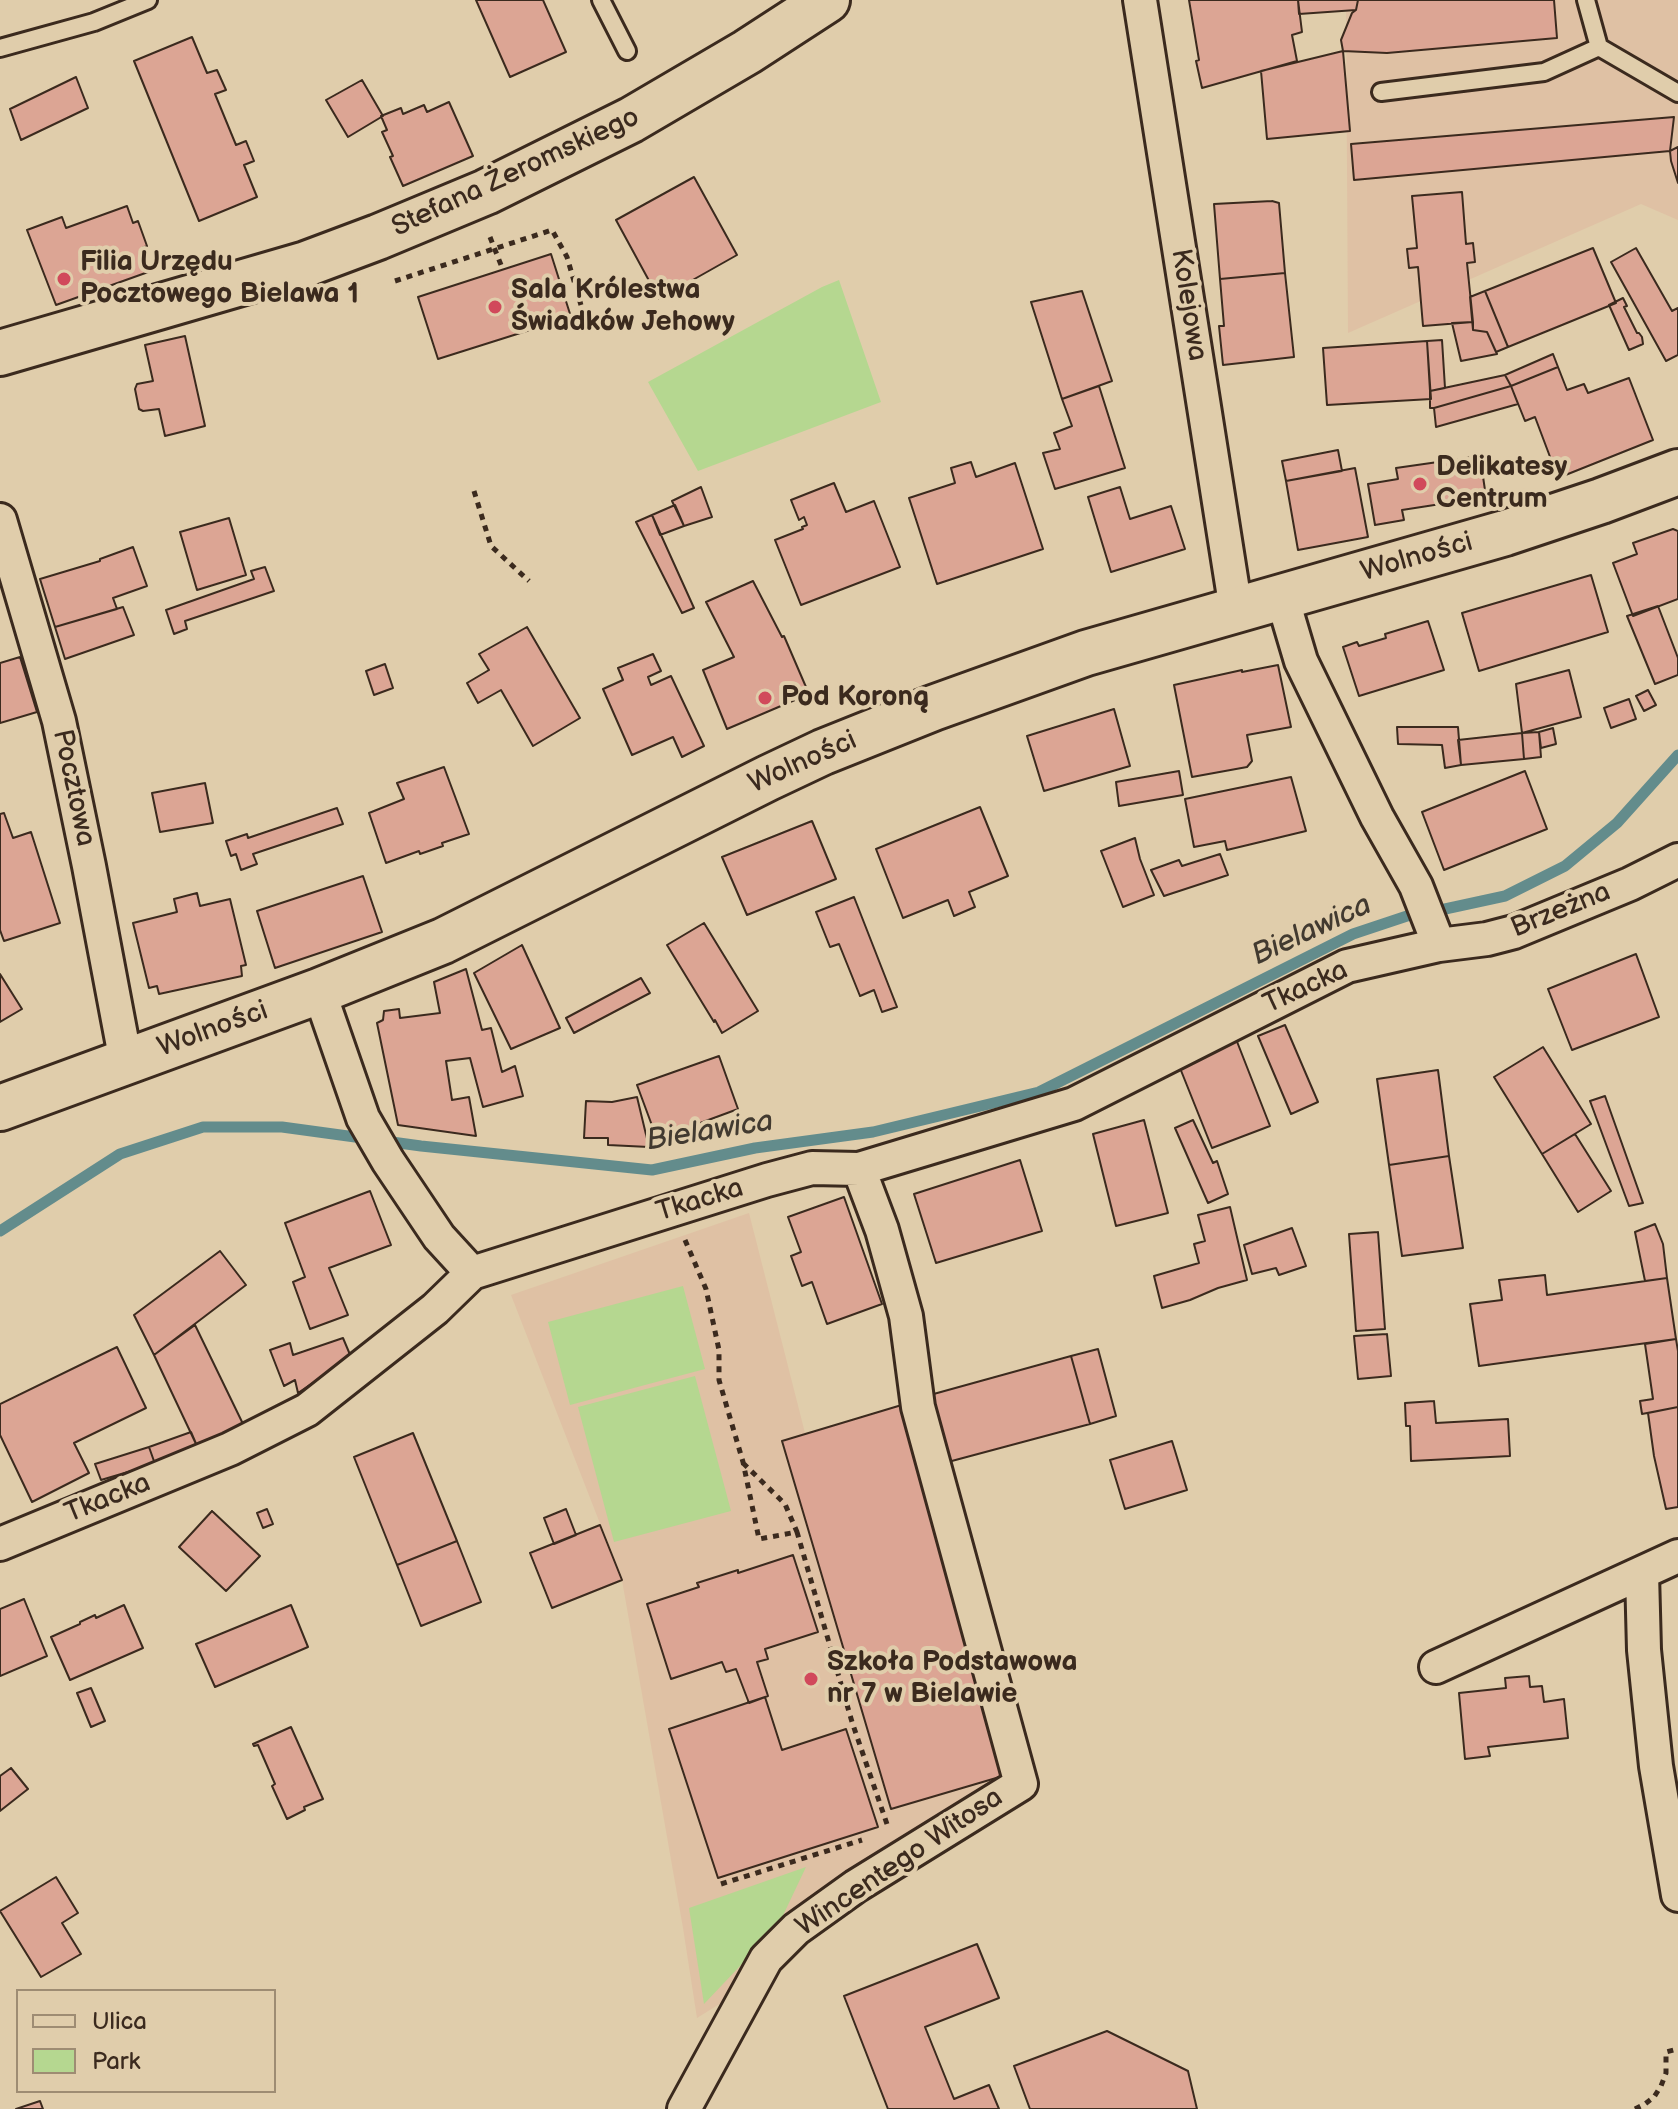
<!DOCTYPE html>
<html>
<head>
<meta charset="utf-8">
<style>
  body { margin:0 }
  #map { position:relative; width:1678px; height:2109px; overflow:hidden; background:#e0cdab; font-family:"Balsamiq Sans",sans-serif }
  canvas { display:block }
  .legend { position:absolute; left:16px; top:1989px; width:260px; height:104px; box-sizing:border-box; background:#e0cdab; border:2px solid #9e8c73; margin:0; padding:10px 14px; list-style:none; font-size:24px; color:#3b2a1e }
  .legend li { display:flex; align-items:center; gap:16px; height:40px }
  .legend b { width:40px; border:2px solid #9e8c73 }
</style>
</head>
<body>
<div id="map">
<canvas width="1678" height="2109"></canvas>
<ul class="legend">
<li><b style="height:10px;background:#e0cdab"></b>Ulica</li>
<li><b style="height:22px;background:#b5d790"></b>Park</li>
</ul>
</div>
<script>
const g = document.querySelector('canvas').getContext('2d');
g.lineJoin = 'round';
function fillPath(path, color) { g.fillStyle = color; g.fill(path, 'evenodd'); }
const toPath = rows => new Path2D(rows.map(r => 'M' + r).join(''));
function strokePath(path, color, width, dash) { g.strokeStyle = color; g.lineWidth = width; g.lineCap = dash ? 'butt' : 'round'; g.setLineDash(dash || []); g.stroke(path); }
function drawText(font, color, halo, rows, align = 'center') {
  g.font = font + ' "Balsamiq Sans",sans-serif'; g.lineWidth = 8; g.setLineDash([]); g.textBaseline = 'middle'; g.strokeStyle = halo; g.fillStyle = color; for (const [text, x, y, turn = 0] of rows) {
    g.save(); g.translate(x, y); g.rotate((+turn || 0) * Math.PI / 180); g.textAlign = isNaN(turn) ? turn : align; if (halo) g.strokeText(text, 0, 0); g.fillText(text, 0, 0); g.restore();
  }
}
const built = toPath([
  [1346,0,1678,0,1678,220,1641,204,1348,333],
  [749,1213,805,1433,905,1404,1011,1777,745,1968,721,2003,697,2018,683,1928,622,1580,511,1295]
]);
const green = toPath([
  [839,280,881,402,698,471,648,382,822,287],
  [683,1286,705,1369,570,1405,548,1322],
  [695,1376,731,1511,614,1542,578,1407],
  [806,1867,778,1926,704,2004,689,1908]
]);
const stream = toPath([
  [1445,909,1505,896,1565,866,1617,823,1678,755],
  [0,1231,120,1154,203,1127,282,1127,421,1146,652,1170,755,1148,873,1132,1039,1092,1353,934,1410,915]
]);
const building = toPath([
  [476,0,543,0,566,52,510,77,476,0],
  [1189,0,1298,0,1302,32,1292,35,1297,61,1202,88,1196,61,1199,60,1189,0],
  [1298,0,1358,0,1356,10,1299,14,1298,0],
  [1358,0,1554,0,1557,38,1387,53,1343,51,1341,40,1352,13,1356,10,1358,0],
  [192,37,207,73,217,70,226,90,215,94,236,145,246,141,254,161,244,165,257,197,199,221,134,61,192,37],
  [1343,51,1350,131,1267,139,1261,71,1343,51],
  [76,77,88,108,21,140,10,109,76,77],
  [362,80,383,116,348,137,326,100,362,80],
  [449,102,473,156,403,186,390,157,393,156,382,132,387,130,381,116,401,108,403,114,424,105,427,112,449,102],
  [1674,117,1670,151,1354,180,1351,144,1674,117],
  [1678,147,1678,183,1671,161,1670,151,1678,147],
  [694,177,737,255,659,299,616,220,694,177],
  [1462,192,1466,244,1473,243,1475,262,1467,263,1473,322,1423,326,1418,267,1409,268,1407,249,1417,248,1412,196,1462,192],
  [1272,201,1279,203,1285,273,1220,279,1214,204,1272,201],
  [127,206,133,223,138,221,147,246,142,248,151,271,56,305,27,230,62,217,66,228,127,206],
  [1593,248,1616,303,1508,347,1485,291,1593,248],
  [1636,248,1672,311,1678,308,1678,355,1666,361,1611,262,1636,248],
  [551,254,571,317,438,359,418,297,551,254],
  [1285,273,1294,357,1223,365,1219,326,1224,326,1220,279,1285,273],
  [1082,291,1112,381,1062,399,1031,302,1082,291],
  [1485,291,1508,347,1496,352,1487,332,1473,330,1470,297,1485,291],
  [1623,298,1627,306,1624,307,1637,333,1639,333,1642,337,1643,344,1629,350,1609,305,1623,298],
  [1473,322,1473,330,1487,332,1497,354,1461,361,1452,323,1473,322],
  [185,336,205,426,165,436,159,409,143,411,139,409,135,389,137,384,153,381,145,345,185,336],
  [1442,340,1445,388,1430,391,1427,341,1442,340],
  [1427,341,1431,399,1327,405,1323,348,1427,341],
  [1553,354,1558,367,1511,386,1505,375,1553,354],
  [1558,367,1567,390,1584,384,1588,393,1629,378,1653,440,1558,478,1535,417,1525,421,1511,386,1558,367],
  [1505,375,1511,386,1434,408,1430,408,1430,391,1505,375],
  [1099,386,1125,468,1055,489,1043,453,1060,449,1054,433,1072,426,1062,399,1099,386],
  [1511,386,1518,404,1436,427,1434,408,1511,386],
  [1338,450,1342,471,1286,481,1282,461,1338,450],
  [1480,456,1486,497,1402,510,1404,520,1375,525,1368,484,1398,479,1396,468,1480,456],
  [971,462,976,477,1015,463,1043,549,937,584,909,498,955,483,951,468,971,462],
  [1355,468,1368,537,1298,550,1286,481,1355,468],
  [834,483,846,512,874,501,900,567,801,605,775,540,803,529,802,527,807,525,804,517,799,520,791,500,834,483],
  [701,487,712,517,684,526,672,501,701,487],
  [1120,487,1130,519,1171,506,1185,549,1111,572,1088,497,1120,487],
  [675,505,684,526,660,535,652,515,675,505],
  [652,515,694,608,682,613,636,522,652,515],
  [229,518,246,575,197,590,180,532,229,518],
  [1673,529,1678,531,1678,599,1633,616,1613,563,1637,554,1633,543,1673,529],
  [133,547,147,586,113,598,117,609,55,627,40,579,100,561,100,559,133,547],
  [265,567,274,591,185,621,187,629,174,634,166,610,254,579,251,571,265,567],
  [1591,575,1608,632,1479,671,1462,613,1591,575],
  [753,581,782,637,784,636,809,694,727,729,703,670,734,657,706,602,753,581],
  [1658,606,1678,658,1678,675,1655,684,1627,616,1658,606],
  [123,607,134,635,65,659,55,627,123,607],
  [1428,621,1444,670,1359,696,1343,647,1357,642,1359,646,1386,638,1385,634,1428,621],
  [527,627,580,718,533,746,501,690,478,703,467,683,489,670,479,654,527,627],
  [653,654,661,671,648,677,651,685,671,676,704,746,682,757,673,737,632,755,603,689,623,680,618,668,653,654],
  [20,657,37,712,0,723,0,663,20,657],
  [385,664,393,688,374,695,366,671,385,664],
  [1278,665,1291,727,1247,735,1252,761,1247,767,1192,777,1174,685,1242,670,1242,672,1278,665],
  [1569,670,1581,717,1522,733,1516,684,1569,670],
  [1648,690,1656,705,1644,711,1636,696,1648,690],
  [1629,699,1636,719,1611,728,1604,708,1629,699],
  [1114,709,1130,766,1044,791,1027,736,1114,709],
  [1397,727,1458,727,1461,765,1445,768,1442,745,1398,744,1397,727],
  [1553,728,1556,744,1541,748,1539,732,1553,728],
  [1539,732,1541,757,1524,759,1522,733,1539,732],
  [1522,733,1524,759,1461,765,1458,740,1522,733],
  [444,767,469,834,442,843,443,846,420,854,419,851,386,863,369,813,404,799,397,783,444,767],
  [1179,771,1183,795,1119,806,1116,782,1179,771],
  [1525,771,1547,829,1444,870,1422,812,1525,771],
  [1291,777,1306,831,1227,850,1225,841,1194,847,1185,799,1291,777],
  [205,783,213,823,160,832,152,793,205,783],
  [980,807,1008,876,969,892,975,907,954,916,948,900,903,918,876,849,980,807],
  [337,808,343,824,253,854,257,864,241,870,236,854,231,856,226,841,247,834,248,838,337,808],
  [4,813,13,838,31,832,60,923,4,941,0,930,0,814,4,813],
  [812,821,836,879,747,915,722,857,812,821],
  [1135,838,1140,859,1154,895,1123,907,1101,851,1135,838],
  [1220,854,1228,875,1164,896,1151,870,1179,860,1182,866,1220,854],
  [363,876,382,932,275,968,257,911,363,876],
  [197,893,200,906,230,899,246,965,241,966,242,976,159,994,157,986,149,988,133,923,177,912,174,899,197,893],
  [854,897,897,1007,882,1012,874,990,860,996,839,944,830,947,816,912,854,897],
  [704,923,758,1011,722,1033,715,1020,714,1022,667,945,704,923],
  [522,945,560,1028,511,1049,474,973,522,945],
  [1636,954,1659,1017,1572,1050,1548,989,1636,954],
  [466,969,482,1030,491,1028,502,1072,515,1066,523,1096,483,1107,470,1058,446,1061,452,1100,469,1097,476,1136,398,1125,377,1023,383,1020,384,1011,399,1009,400,1018,440,1013,434,982,466,969],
  [0,974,22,1009,0,1022,0,974],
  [641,978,650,993,574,1033,566,1018,641,978],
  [1285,1025,1318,1102,1291,1114,1258,1036,1285,1025],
  [1236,1039,1270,1126,1212,1148,1178,1063,1236,1039],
  [1543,1047,1591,1124,1542,1154,1494,1077,1543,1047],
  [719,1056,738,1109,657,1139,637,1085,719,1056],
  [1438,1070,1449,1156,1389,1165,1377,1079,1438,1070],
  [1605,1096,1643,1203,1629,1206,1590,1101,1605,1096],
  [637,1097,649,1147,608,1145,608,1138,584,1138,586,1101,612,1102,637,1097],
  [1144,1120,1168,1213,1116,1226,1093,1134,1144,1120],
  [1193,1120,1213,1163,1217,1161,1228,1194,1208,1203,1175,1128,1193,1120],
  [1575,1134,1611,1191,1578,1212,1542,1154,1575,1134],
  [1449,1156,1463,1248,1402,1256,1389,1165,1449,1156],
  [1020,1160,1042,1231,936,1263,914,1194,1020,1160],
  [370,1191,391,1245,329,1268,348,1315,310,1329,293,1282,305,1277,285,1223,370,1191],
  [844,1197,882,1304,827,1324,812,1282,802,1286,791,1256,801,1252,788,1217,844,1197],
  [1230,1207,1247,1280,1218,1288,1190,1300,1162,1308,1154,1276,1199,1263,1194,1244,1205,1241,1198,1215,1230,1207],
  [1655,1224,1663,1244,1667,1278,1645,1281,1635,1232,1655,1224],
  [1292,1228,1306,1266,1279,1275,1276,1268,1252,1274,1244,1245,1292,1228],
  [1378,1232,1385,1329,1356,1331,1349,1234,1378,1232],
  [220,1251,246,1285,154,1355,134,1315,220,1251],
  [1545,1275,1547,1295,1667,1278,1676,1339,1479,1366,1470,1304,1502,1300,1499,1280,1545,1275],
  [195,1325,244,1426,197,1446,154,1355,195,1325],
  [1387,1334,1391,1376,1358,1379,1354,1336,1387,1334],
  [343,1338,351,1357,298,1393,295,1380,284,1386,270,1350,290,1343,293,1355,343,1338],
  [1676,1339,1678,1351,1678,1407,1642,1414,1640,1401,1653,1399,1645,1344,1676,1339],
  [117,1347,146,1408,74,1443,89,1473,32,1502,0,1435,0,1404,117,1347],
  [1098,1349,1116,1416,1090,1424,1071,1356,1098,1349],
  [1071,1356,1090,1424,948,1462,930,1395,1071,1356],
  [1434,1401,1436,1423,1508,1419,1510,1456,1411,1461,1410,1426,1406,1426,1405,1403,1434,1401],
  [905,1404,1003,1776,891,1809,782,1441,905,1404],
  [1678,1407,1678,1507,1666,1509,1654,1456,1648,1413,1678,1407],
  [191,1432,197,1446,155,1464,149,1447,191,1432],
  [413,1433,457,1541,397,1565,354,1457,413,1433],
  [1172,1441,1187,1490,1125,1509,1110,1460,1172,1441],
  [149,1447,155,1464,101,1480,95,1464,149,1447],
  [267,1509,273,1524,263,1528,257,1513,267,1509],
  [566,1509,576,1535,554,1544,544,1518,566,1509],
  [212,1511,260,1556,226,1591,179,1547,212,1511],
  [600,1525,622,1580,552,1608,530,1553,600,1525],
  [457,1541,481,1602,421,1626,397,1565,457,1541],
  [793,1555,818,1632,765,1649,768,1659,757,1662,768,1696,749,1703,736,1669,726,1672,722,1662,671,1679,647,1604,699,1587,697,1583,738,1570,738,1573,793,1555],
  [24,1599,47,1656,0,1676,0,1609,24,1599],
  [124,1605,143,1648,70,1680,51,1637,80,1624,80,1622,95,1615,96,1618,124,1605],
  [291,1605,308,1647,215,1687,196,1644,291,1605],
  [1529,1676,1530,1687,1542,1686,1544,1702,1564,1699,1568,1738,1488,1747,1490,1756,1465,1759,1459,1693,1506,1688,1505,1678,1529,1676],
  [91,1688,105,1721,91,1727,77,1693,91,1688],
  [765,1697,782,1750,846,1729,878,1827,718,1878,669,1729,765,1697],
  [291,1727,323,1799,304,1807,305,1810,287,1819,272,1786,275,1784,258,1745,254,1746,253,1744,291,1727],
  [11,1768,28,1789,0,1811,0,1776,11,1768],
  [56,1877,78,1913,62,1923,81,1954,41,1977,0,1911,56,1877],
  [977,1944,999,1998,925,2027,954,2099,989,2085,999,2109,888,2109,844,1996,977,1944],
  [1107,2031,1188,2071,1197,2109,1030,2109,1014,2066,1107,2031],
  [40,2101,43,2109,16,2109,40,2101]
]);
const path = toPath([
  [490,237,503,270],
  [395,281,552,230,567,257,585,319],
  [474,491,491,546,529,581],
  [685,1240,706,1289,719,1350,719,1380,743,1462,759,1539,797,1532,852,1722,888,1827],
  [743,1463,785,1504,797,1532],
  [721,1884,862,1840],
  [1635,2109,1645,2104,1654,2097,1661,2086,1666,2073,1666,2052,1678,2049]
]);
const lane = toPath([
  [601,0,627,51],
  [1586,0,1599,47,1678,93],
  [0,48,94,22,148,0],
  [1381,92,1544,72,1599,47]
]);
const street = toPath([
  [1140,0,1236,610],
  [0,520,59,721,89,866,126,1062],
  [1282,597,1301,661,1377,817,1416,886,1439,945],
  [319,991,363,1118,388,1161,439,1237,472,1273],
  [0,1544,230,1449,307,1410,435,1309,472,1273,767,1180,812,1168,859,1169,1074,1104,1347,966,1439,945,1487,939,1514,932,1630,884,1678,860],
  [1642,1573,1644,1650,1656,1766,1678,1895],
  [1436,1667,1678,1556],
  [684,2109,766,1959,796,1929,856,1886,1021,1784,918,1407,906,1316,882,1230,859,1169]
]);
const secondary = toPath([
  [0,353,306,264,378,237,486,192,631,120,747,52,827,0],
  [0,1108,319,991,443,941,768,778,823,752,933,708,1086,653,1505,533,1601,501,1678,472]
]);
const markers = [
  [64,279,8,"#d1495b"],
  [495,307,8,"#d1495b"],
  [1420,484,8,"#d1495b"],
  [765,698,8,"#d1495b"],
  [811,1679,8,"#d1495b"]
];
const streetNames = [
  ["Stefana Żeromskiego",516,173,-25],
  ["Kolejowa",1188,305,81],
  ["Wolności",1417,558,-16],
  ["Wolności",803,763,-24],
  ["Pocztowa",73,788,78],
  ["Brzeżna",1561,911,-22],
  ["Tkacka",1306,988,-25],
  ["Wolności",213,1030,-20],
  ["Tkacka",700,1201,-17],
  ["Tkacka",108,1499,-22],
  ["Wincentego Witosa",900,1863,-34]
];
const poiNames = [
  ["Filia Urzędu",80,263],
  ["Pocztowego Bielawa 1",80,295],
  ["Sala Królestwa",511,291],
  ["Świadków Jehowy",511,323],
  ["Delikatesy",1436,468],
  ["Centrum",1436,500],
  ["Pod Koroną",781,698],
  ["Szkoła Podstawowa",827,1663],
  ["nr 7 w Bielawie",827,1695]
];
const waterNames = [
  ["Bielawica",1312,931,-25],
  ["Bielawica",710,1132,-9]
];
fillPath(built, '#dfc1a4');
fillPath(green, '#b5d790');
strokePath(stream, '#638c8c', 11);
fillPath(building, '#dca594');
strokePath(building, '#3b2a1e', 2);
strokePath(lane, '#3b2a1e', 22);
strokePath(street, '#3b2a1e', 38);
strokePath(secondary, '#3b2a1e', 50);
strokePath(path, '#3b2a1e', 5, [6, 6]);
strokePath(lane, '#e0cdab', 16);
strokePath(street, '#e0cdab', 32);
strokePath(secondary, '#e0cdab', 44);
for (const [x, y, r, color] of markers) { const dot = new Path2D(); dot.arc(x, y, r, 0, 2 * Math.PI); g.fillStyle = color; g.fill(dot); strokePath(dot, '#e0cdab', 3); }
drawText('28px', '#3b2a1e', '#e0cdab', streetNames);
drawText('bold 28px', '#3b2a1e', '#e0cdab', poiNames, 'left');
drawText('italic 30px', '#423a30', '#e0cdab', waterNames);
</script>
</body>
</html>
